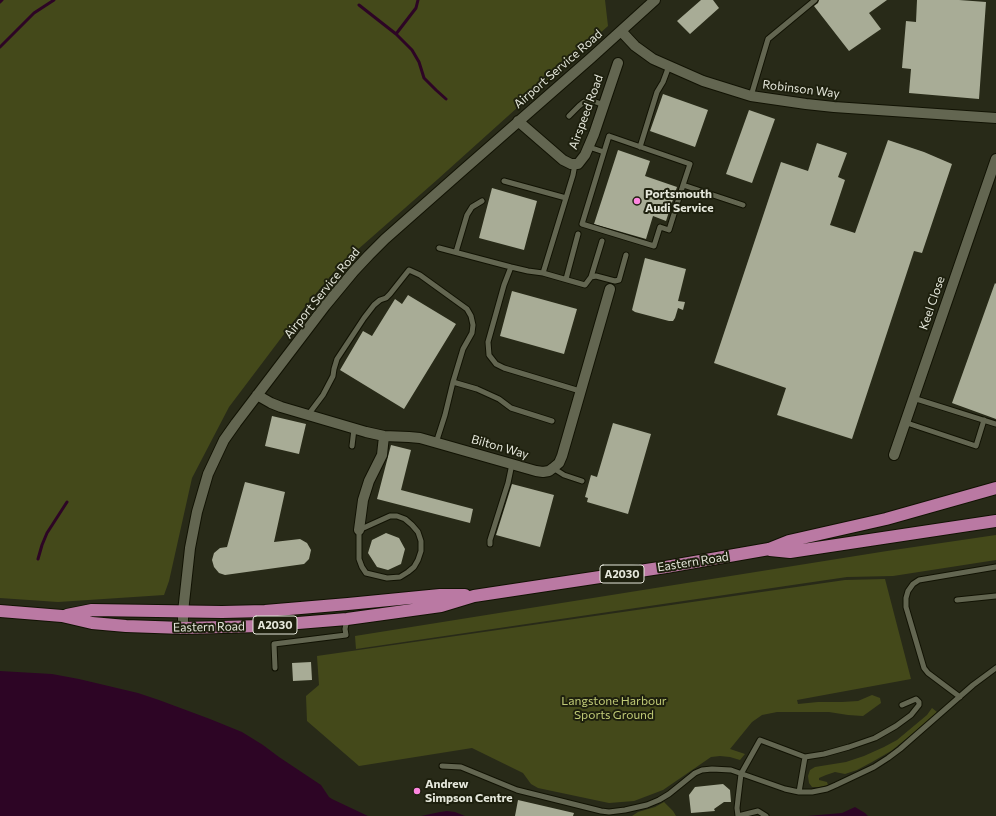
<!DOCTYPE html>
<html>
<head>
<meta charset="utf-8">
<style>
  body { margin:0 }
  canvas { display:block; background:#282a18 }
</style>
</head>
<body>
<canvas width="996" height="816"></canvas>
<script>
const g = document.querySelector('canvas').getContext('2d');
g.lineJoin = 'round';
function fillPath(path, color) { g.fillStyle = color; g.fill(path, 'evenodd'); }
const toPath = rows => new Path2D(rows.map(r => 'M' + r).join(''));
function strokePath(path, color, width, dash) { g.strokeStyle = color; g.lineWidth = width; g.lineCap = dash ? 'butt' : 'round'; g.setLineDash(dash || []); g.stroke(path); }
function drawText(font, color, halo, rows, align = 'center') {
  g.font = font + ' Commissioner,sans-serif'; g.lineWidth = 4; g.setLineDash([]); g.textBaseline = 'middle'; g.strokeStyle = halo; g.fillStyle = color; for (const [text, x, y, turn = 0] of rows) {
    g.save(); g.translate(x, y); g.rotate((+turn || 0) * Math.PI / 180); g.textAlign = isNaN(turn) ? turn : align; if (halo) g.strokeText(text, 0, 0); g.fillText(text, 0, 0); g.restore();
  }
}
const green = toPath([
  [0,0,605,0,608,26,438,179,339,266,303,309,229,407,192,478,169,581,164,595,58,602,0,598],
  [996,535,996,560,893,576,847,577,356,649,355,636,887,551],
  [885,579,911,679,797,700,798,704,818,702,842,702,858,701,872,695,880,698,881,703,863,716,848,715,829,712,777,712,762,715,752,722,730,749,745,754,740,760,730,757,720,756,711,757,663,790,634,801,609,803,538,788,531,784,523,773,472,748,359,766,307,721,306,696,319,685,317,656,845,580],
  [932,708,937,712,925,724,891,751,872,762,857,770,845,774,835,772,826,775,819,778,819,780,827,782,828,785,820,787,812,787,809,783,808,776,810,770,815,767,846,762,864,756,884,747,897,740,927,715],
  [664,802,673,811,676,816,632,816,638,812,655,807]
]);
const water = toPath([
  [0,671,52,674,79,679,138,693,159,700,210,719,242,732,263,745,279,757,321,785,329,797,332,799,368,816,0,816],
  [855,807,865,813,868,816,807,816,842,813],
  [447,811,455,812,465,816,421,816,440,812]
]);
const stream = toPath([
  [418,0,416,8,396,34,412,50,419,62,424,78,436,90,446,99],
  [0,2,2,0],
  [359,5,396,34],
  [0,47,34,13,54,0],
  [38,559,42,545,47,533,67,502]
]);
const building = toPath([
  [701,0,713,0,719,8,690,34,677,21],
  [819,0,887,0,869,13,881,29,849,51,814,6,818,3],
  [917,0,959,0,986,2,979,99,909,93,911,69,902,68,906,21,916,22],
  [663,94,708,110,695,147,650,131],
  [749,110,775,119,752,183,726,174],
  [888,140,924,152,952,164,922,253,914,251,852,439,777,415,786,388,714,363,781,162,808,171,817,143,847,153,838,177,845,180,830,225,855,233],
  [618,150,650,161,645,176,677,187,666,221,653,216,646,239,594,224],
  [492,188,537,201,524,250,479,238],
  [645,258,686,269,678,301,685,302,683,310,678,308,675,318,673,321,669,321,635,312,632,310],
  [995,283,996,284,996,419,952,403],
  [512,291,577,309,564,354,500,336],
  [408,295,456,324,404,409,340,370,363,331,372,336,395,299,402,304],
  [272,416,306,424,299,454,265,446],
  [613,423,651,434,628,514,587,502,588,498,585,497,591,475,597,477],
  [391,445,411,450,401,490,473,509,470,523,377,499],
  [245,482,285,492,274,542,300,539,307,543,311,550,309,559,304,564,225,575,219,573,214,567,212,560,214,553,220,548,227,547],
  [512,484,554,495,540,547,496,535],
  [386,533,399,538,405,549,401,564,388,570,377,567,368,553,372,540],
  [311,662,312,680,293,681,292,663],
  [723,784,730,790,731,802,724,802,714,809,715,811,691,813,689,795,695,787],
  [518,800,574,813,573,816,515,816]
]);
const lane = toPath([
  [751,96,768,39,815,0],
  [569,116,579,106,584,102,589,100,593,101,604,105],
  [589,147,604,152,609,136,690,164,683,185,743,205],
  [640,147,657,92,663,82,669,66],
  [604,152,582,224,654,246,660,227,669,230,683,185],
  [575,164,573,175,543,273,585,285,591,277,596,276,615,281,619,280,626,255],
  [504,181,566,198],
  [439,248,511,267,528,271,543,273],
  [456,252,467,215,472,207,482,201],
  [511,267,504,285,488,342,489,355,496,364,504,368,580,391],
  [591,277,602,241],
  [566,279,578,234],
  [913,398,996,424],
  [308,415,323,395,333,376,334,369,337,359,364,318,374,305,380,300,386,298,390,294,409,270,420,275,467,309,471,316,473,325,472,333,463,349,453,382],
  [904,422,976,446,984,420],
  [436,443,445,415,453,382,477,389,499,399,511,408,552,421],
  [352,446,354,429],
  [553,468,564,475,582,481],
  [390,516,397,516,405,519,412,525,418,532,421,541,421,551,418,560,414,567,408,572,400,577,387,578,366,573,362,567,359,559,359,530,390,516],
  [490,544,490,540,508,483,512,464],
  [957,600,996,596],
  [275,668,274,644,346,635,345,629,347,619],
  [960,697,928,673,924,668,906,607,906,598,908,591,913,584,919,580,996,567],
  [805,757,824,754,849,747,875,738,896,726,911,715,919,705,919,702,916,699,902,705],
  [442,766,461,767,517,790,601,811,609,812,625,810,647,805,659,800,669,794,695,773,702,770,712,769,731,770,785,789,799,792,812,792,827,789,836,785,874,767,888,758,900,749,973,685,996,668],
  [738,816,737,808,738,799,741,774,760,740,805,757,799,792],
  [738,816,758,811,766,816]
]);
const street = toPath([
  [621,31,635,46,653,59,703,81,751,96,806,104,834,107,996,118],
  [518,121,563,160,571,164,578,164,585,155,594,134,618,63],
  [257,395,271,403,281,407,366,432,384,436,409,437,420,438,536,471,543,472,549,471,553,468,559,463,562,456,610,289],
  [894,455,996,159],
  [359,530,363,500,369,481,382,455,384,436],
  [183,628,183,612,190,548,197,512,208,474,224,440,236,423,325,306,354,271,369,255,385,239,462,171,591,58,655,0]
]);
const primary = toPath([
  [770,550,790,552,996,521],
  [0,611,62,616,92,623,126,626,183,628,261,626,347,619,441,606,474,596,666,567,769,549,789,541,886,519,996,488],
  [67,615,92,610,222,612,265,611,348,604,440,595,465,595]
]);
const markers = [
  [637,201,4,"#fe86e0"],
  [417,791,4,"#fe86e0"]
];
const shields = [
  [622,574,44],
  [275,625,44]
];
const shieldNames = [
  ["A2030",622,574],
  ["A2030",275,625]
];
const streetNames = [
  ["Airport Service Road",558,69,-41],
  ["Robinson Way",801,89,7],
  ["Airspeed Road",586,112,-70],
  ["Airport Service Road",322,293,-51],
  ["Keel Close",932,303,-71],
  ["Bilton Way",500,447,16],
  ["Eastern Road",693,562,-9],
  ["Eastern Road",209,627,-1]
];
const poiNames = [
  ["Portsmouth",645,194],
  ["Audi Service",645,208],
  ["Andrew",425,784],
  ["Simpson Centre",425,798]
];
const parkNames = [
  ["Langstone Harbour",614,701],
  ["Sports Ground",614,715]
];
fillPath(green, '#44491a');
fillPath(water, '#2d0525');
strokePath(stream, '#2d0525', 3);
fillPath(building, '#a8ac96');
strokePath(lane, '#111203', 7);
strokePath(street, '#111203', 12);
strokePath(primary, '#111203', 14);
strokePath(lane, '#636651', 5);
strokePath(street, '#636651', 10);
strokePath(primary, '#ba79a3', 12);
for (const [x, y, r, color] of markers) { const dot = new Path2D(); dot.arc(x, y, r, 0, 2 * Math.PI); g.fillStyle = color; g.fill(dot); strokePath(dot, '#1e200e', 1.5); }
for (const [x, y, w] of shields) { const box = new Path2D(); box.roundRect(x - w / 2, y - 9, w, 18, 3); g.fillStyle = '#1e200e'; g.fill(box); strokePath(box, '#e5e7db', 1); }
drawText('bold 11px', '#e5e7db', null, shieldNames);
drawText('12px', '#e5e7db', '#1e200e', streetNames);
drawText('bold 12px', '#e5e7db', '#1e200e', poiNames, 'left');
drawText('12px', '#c0ca76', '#1e200e', parkNames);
</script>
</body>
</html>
